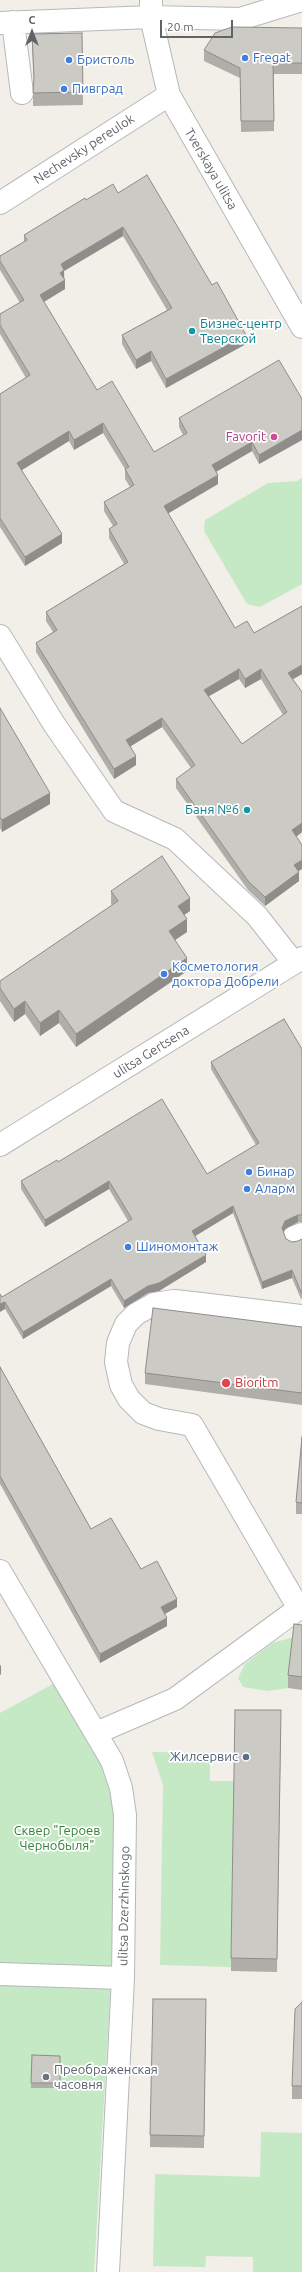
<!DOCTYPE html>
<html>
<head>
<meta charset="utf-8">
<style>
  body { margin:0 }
  #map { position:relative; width:302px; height:2272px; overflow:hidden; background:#f1efe8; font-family:Ubuntu,sans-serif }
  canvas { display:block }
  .north { position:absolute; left:12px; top:12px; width:40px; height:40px; -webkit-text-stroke:3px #fff; paint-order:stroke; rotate:0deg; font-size:11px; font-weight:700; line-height:16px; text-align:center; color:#5f6368 }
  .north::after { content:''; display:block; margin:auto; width:14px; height:18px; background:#5f6368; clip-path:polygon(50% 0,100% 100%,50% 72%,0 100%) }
  .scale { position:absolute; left:160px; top:20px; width:73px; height:18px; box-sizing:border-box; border:2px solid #5f6368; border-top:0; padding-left:5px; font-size:12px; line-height:14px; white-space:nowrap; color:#5f6368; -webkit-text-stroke:3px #fff; paint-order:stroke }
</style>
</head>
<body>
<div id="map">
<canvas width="302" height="2272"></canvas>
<div class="north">С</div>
<div class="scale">20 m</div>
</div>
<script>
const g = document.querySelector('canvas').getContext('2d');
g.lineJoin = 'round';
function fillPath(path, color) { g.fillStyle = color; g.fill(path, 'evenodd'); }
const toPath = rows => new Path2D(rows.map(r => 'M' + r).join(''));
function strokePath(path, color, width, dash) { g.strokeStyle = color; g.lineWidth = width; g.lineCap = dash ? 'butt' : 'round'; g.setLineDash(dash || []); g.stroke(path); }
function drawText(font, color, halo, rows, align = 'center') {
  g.font = font + ' Ubuntu,sans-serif'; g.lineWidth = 3.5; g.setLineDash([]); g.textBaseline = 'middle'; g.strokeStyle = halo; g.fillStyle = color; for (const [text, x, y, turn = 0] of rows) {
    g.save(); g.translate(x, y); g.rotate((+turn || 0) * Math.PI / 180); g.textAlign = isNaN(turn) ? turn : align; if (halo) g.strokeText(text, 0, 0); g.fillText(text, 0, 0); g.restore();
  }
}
const green = toPath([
  [302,478,302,584,260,607,247,604,204,531,205,520,268,483,297,481],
  [294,1637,288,1688,268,1691,243,1687,238,1678,245,1664,272,1643],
  [53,1684,102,1767,110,1793,115,1823,111,1980,94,2272,0,2272,0,1713],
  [152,1752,210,1753,210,1781,234,1781,231,1967,160,1965,163,1785],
  [261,2132,302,2133,302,2272,253,2272,253,2257,206,2256,205,2267,153,2266,155,2174,260,2177]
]);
const minor = toPath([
  [151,0,151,17,169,95,302,327],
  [13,22,22,93],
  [0,23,151,17,240,19,302,0],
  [0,203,169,95],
  [0,636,54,724,114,811,175,839,257,916,294,963],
  [0,1145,302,958],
  [294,1237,302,1234],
  [0,1571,112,1761,121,1788,125,1815,123,1978,108,2272],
  [298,1607,192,1425,159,1419,143,1413,129,1399,121,1385,116,1362,118,1343,126,1324,136,1314,154,1304,174,1301,193,1303,302,1316],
  [96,1733,175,1699,302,1606],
  [0,1974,123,1978]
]);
const wall = toPath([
  [302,28,302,74,274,74,274,131,241,132,240,78,204,61,204,50],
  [82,33,83,105,33,106,33,93,34,83,32,47,32,34],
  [118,193,246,344,166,388,151,361,136,369,122,344,122,335,167,310,123,236,64,271,65,289,44,302,97,390,154,452,183,435,179,427,179,418,302,399,302,440,259,464,252,451,216,472,218,484,168,513,235,628,254,633,302,606,302,674,293,679,302,693,302,832,296,837,299,881,265,906,248,890,176,788,176,779,191,768,162,727,131,746,136,765,114,779,36,652,36,643,53,632,46,621,46,612,124,564,109,538,109,529,113,526,104,511,104,502,130,487,125,479,125,469,103,433,74,450,69,441,22,470,62,543,25,566,0,527,0,394,26,378,0,334,0,314,20,303,0,270,0,256,24,242,24,235,86,200],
  [239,679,245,688,261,679,283,715,242,744,209,696],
  [0,708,50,804,2,832,0,828],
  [111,891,190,911,184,915,187,932,175,940,187,971,76,1047,59,1023,40,1036,25,1014,14,1022,0,1001,0,981,112,905,111,904],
  [302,1049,302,1222,298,1222,285,1229,283,1232,286,1239,292,1242,298,1241,302,1239,302,1299,301,1299,292,1278,262,1289,233,1213,195,1236,206,1262,159,1291,148,1293,124,1308,111,1286,23,1339,5,1309,2,1297,128,1221,109,1189,45,1227,21,1189,21,1181,58,1162,207,1174,256,1145,211,1069,211,1062],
  [302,1327,302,1405,145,1384,145,1373],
  [0,1367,91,1529,141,1569,177,1607,165,1614,167,1626,100,1663,0,1484],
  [302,1437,302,1514,296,1514,296,1502],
  [302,1625,302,1690,288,1688,288,1675],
  [281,1723,277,1972,231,1971,231,1958],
  [302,2002,302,2099,292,2099,292,2086],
  [206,2012,204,2148,150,2147,150,2135],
  [32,2055,60,2056,60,2088,31,2088]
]);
const shadedWall = toPath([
  [123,227,123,236,64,271,64,279,60,282,61,264],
  [65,280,65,289,40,304,40,295],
  [246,335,246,344,166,388,166,379],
  [151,351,151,361,136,369,136,360],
  [103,423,103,433,74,450,74,440],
  [302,430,302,440,259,464,259,455],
  [69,431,69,441,17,473,17,463],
  [252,442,252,451,212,474,212,465],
  [218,475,218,484,164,516,164,506],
  [62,534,62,543,25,566,25,557],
  [302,665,302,674,288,682,288,673],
  [239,669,239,679,204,699,204,690],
  [261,669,261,679,245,688,245,679],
  [162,718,162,727,126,749,126,740],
  [136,756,136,765,114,779,114,769],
  [50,793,50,804,2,832,2,820],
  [302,823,302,832,292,840,292,830],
  [302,860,302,869,294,874,294,865],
  [299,872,299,881,265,906,265,897],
  [190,898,190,911,178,919,178,906],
  [187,919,187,932,169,944,169,931],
  [187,958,187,971,76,1047,76,1034],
  [25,1001,25,1014,14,1022,14,1009],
  [59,1010,59,1023,40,1036,40,1023],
  [109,1181,109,1189,45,1227,45,1220],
  [233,1206,233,1213,192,1238,192,1231],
  [298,1215,298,1222,285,1229,282,1235,282,1228,285,1221],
  [206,1255,206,1262,159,1291,148,1293,124,1308,124,1301,148,1286],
  [292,1270,292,1278,262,1289,262,1282],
  [111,1279,111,1286,23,1339,23,1332],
  [5,1302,5,1309,0,1312,0,1304],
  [177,1599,177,1607,161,1616,161,1607],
  [167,1618,167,1626,100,1663,100,1654],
  [1,1665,1,1674,0,1675,0,1666]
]);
const building = toPath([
  [232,27,302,28,302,63,273,63,274,121,241,121,240,68,204,50,215,33,232,27],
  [82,33,83,92,33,93,34,78,32,34,82,33],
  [147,175,212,285,217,282,246,335,166,379,151,351,136,360,122,335,172,308,123,227,61,264,64,270,60,273,65,280,40,295,97,390,112,381,154,452,187,433,179,418,279,360,302,399,302,430,259,455,252,442,212,465,218,475,164,506,235,628,247,621,254,633,302,606,302,665,288,673,302,692,302,823,292,830,302,845,302,860,294,865,299,872,265,897,248,881,176,779,195,765,162,718,126,740,136,756,114,769,36,643,57,630,46,612,128,562,109,529,117,524,104,502,134,485,125,469,129,467,103,423,74,440,69,431,17,463,62,534,25,557,0,518,0,394,30,375,0,325,0,314,24,300,0,261,0,256,27,240,24,235,85,198,86,200,113,184,118,193,147,175],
  [239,669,245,679,261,669,287,712,242,744,204,690,239,669],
  [0,708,50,793,2,820,0,817,0,708],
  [162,856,190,898,178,906,187,919,169,931,187,958,76,1034,59,1010,40,1023,25,1001,14,1009,0,988,0,981,118,901,111,891,162,856],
  [284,1019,302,1049,302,1215,298,1215,285,1221,282,1228,286,1239,292,1242,298,1241,302,1239,302,1292,301,1292,292,1270,262,1282,233,1206,192,1231,206,1255,159,1283,148,1286,124,1301,111,1279,23,1332,5,1302,0,1304,0,1294,2,1297,132,1219,109,1181,45,1220,21,1181,57,1160,58,1162,162,1099,207,1174,259,1143,211,1062,284,1019],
  [153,1308,302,1327,302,1393,145,1373,153,1308],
  [0,1367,91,1529,111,1518,141,1569,157,1561,177,1599,161,1607,167,1618,100,1654,0,1476,0,1367],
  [302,1437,302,1503,296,1502,302,1437],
  [294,1624,302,1625,302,1677,288,1675,294,1624],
  [235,1710,281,1710,277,1959,231,1958,235,1710],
  [153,1999,206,1999,204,2136,150,2135,153,1999],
  [302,2002,302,2086,292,2086,295,2009,302,2002],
  [32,2055,60,2056,60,2083,31,2083,32,2055]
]);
const markers = [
  [245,58,4,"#3f7fe0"],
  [69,60,4,"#3f7fe0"],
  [64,89,4,"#3f7fe0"],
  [192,331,4,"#0f9aa8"],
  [274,437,4,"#d1479c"],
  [247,810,4,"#0f9aa8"],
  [164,974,4,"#3f7fe0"],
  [249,1172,4,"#3f7fe0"],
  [247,1189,4,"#3f7fe0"],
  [128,1247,4,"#3f7fe0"],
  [226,1383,5,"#e0444e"],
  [246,1757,4,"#5c6f8a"],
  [46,2077,4,"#6b7280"]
];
const shopNames = [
  ["Fregat",253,58],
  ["Бристоль",77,60],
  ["Пивград",72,89],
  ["Косметология",172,967],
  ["доктора Добрели",172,982],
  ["Бинар",257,1172],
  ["Аларм",255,1189],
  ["Шиномонтаж",136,1247]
];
const streetNames = [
  ["Nechevsky pereulok",84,149,-33],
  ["Tverskaya ulitsa",211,169,60],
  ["ulitsa Gertsena",151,1052,-32],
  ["ulitsa Dzerzhinskogo",124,1906,-89]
];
const cultureNames = [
  ["Бизнес-центр",200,324],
  ["Тверской",200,339],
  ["Баня №6",239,810,"right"]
];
const hotelNames = [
  ["Favorit",266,437]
];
const healthNames = [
  ["Bioritm",235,1383]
];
const serviceNames = [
  ["Жилсервис",238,1757]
];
const parkNames = [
  ["Сквер \"Героев",57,1831],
  ["Чернобыля\"",57,1846]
];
const worshipNames = [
  ["Преображенская",54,2070],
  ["часовня",54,2085]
];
fillPath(green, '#c5e8c5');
strokePath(minor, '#b5b8bc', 24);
strokePath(minor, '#fff', 22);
fillPath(wall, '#afaea9');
fillPath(shadedWall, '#8f8d8a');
fillPath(building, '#cccac5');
strokePath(building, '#8f8d8a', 1);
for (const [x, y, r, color] of markers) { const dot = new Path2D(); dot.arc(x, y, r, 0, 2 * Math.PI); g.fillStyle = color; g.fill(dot); strokePath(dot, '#fff', 1.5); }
drawText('13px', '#366cbe', '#fff', shopNames, 'left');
drawText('13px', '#5f6368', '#fff', streetNames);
drawText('13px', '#0d838f', '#fff', cultureNames, 'left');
drawText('13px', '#b23c85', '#fff', hotelNames, 'right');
drawText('13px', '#be3a42', '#fff', healthNames, 'left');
drawText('13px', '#4e5e75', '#fff', serviceNames, 'right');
drawText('13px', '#348238', '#fff', parkNames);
drawText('13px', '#5b616d', '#fff', worshipNames, 'left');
</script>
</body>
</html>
